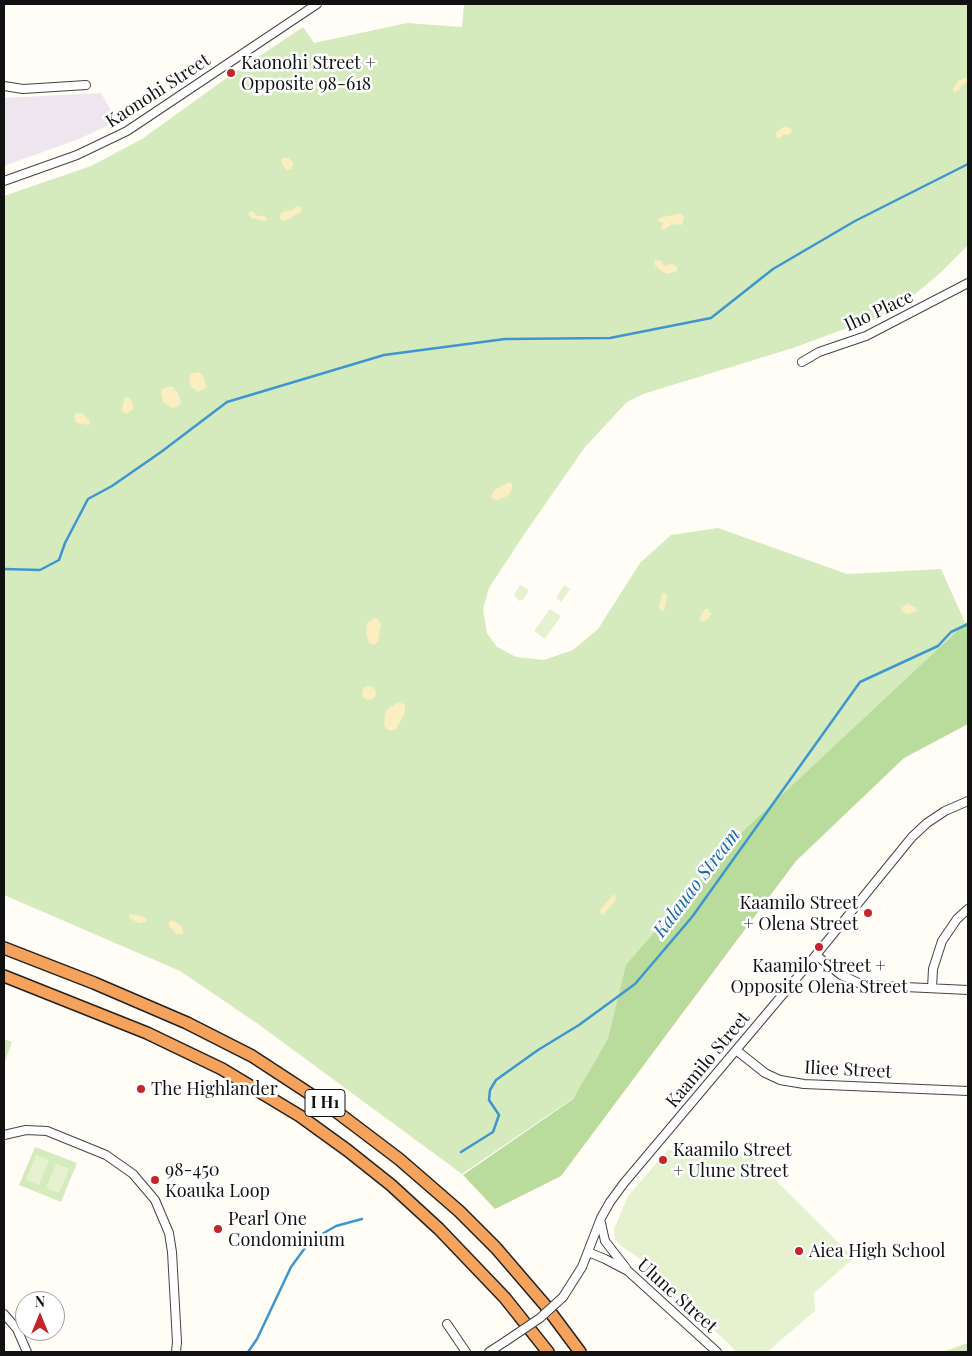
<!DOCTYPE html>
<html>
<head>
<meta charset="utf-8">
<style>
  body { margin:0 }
  #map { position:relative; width:972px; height:1356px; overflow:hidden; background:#fffdf5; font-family:"Playfair Display",serif }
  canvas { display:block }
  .frame { position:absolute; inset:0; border:5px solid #111; pointer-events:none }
  .north { position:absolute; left:15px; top:1291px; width:50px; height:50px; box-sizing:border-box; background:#fff; border:1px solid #a0a0a0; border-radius:50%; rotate:0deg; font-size:14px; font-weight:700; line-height:20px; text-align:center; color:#111 }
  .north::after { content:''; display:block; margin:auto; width:18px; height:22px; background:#c4262e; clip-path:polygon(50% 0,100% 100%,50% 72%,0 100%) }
</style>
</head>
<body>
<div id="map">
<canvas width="972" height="1356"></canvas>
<div class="frame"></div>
<div class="north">N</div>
</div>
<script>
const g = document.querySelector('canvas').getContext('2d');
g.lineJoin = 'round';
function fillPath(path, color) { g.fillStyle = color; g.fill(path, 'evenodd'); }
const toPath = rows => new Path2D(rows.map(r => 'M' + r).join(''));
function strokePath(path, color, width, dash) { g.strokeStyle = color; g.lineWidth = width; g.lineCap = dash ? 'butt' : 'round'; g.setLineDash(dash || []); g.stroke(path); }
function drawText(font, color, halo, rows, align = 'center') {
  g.font = font + ' "Playfair Display",serif'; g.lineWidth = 5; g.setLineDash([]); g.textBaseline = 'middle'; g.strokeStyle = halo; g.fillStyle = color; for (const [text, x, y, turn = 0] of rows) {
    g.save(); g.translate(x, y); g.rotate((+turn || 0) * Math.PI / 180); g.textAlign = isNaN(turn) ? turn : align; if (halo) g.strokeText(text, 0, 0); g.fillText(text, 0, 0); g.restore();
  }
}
const industrial = toPath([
  [101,93,117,121,79,139,4,166,4,98]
]);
const green = toPath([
  [464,4,968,4,968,245,939,274,896,310,793,348,643,394,627,402,585,447,523,536,489,588,483,609,487,633,497,647,516,657,544,660,573,650,598,629,640,563,671,535,718,528,847,574,941,569,968,629,869,755,572,1099,462,1174,258,1024,180,971,4,895,4,196,91,166,142,139,221,82,303,27,314,43,407,23,462,27],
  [4,1039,12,1042,4,1064],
  [35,1147,77,1163,61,1202,19,1185],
  [968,1343,968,1352,943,1352]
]);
const forest = toPath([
  [968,621,968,724,904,758,796,861,561,1176,495,1209,463,1175,573,1099,608,1039,626,965,738,836]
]);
const sand = toPath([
  [967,77,968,82,962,85,959,90,954,93,953,89,958,81],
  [785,126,792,129,791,133,788,135,784,134,780,138,776,137,776,132],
  [283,158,288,158,293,162,292,169,287,170,283,166,281,160],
  [298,206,301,207,301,212,287,220,283,221,280,218,280,215,283,212,291,210],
  [250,211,253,211,257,216,265,216,267,219,266,221,251,218,248,214],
  [677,214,682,214,684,218,682,225,672,224,664,230,661,229,663,223,658,221,659,218],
  [655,260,662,261,663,265,665,266,670,264,674,265,677,267,677,271,667,274,661,271,654,264],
  [198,372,202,374,207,387,198,392,191,387,189,380,191,374],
  [167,387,173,387,179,395,181,403,178,406,172,408,163,402,161,390],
  [127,397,131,399,134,408,128,413,124,413,121,409,123,406,124,399],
  [76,413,81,413,85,415,90,422,89,425,76,423,74,416],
  [509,482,512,484,512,488,509,495,501,499,494,500,491,497,494,490],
  [662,593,665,593,667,596,664,611,660,610,659,607],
  [908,604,915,607,917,611,909,614,904,613,901,608],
  [705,609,708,609,711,614,708,619,703,622,699,619],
  [374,618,378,619,381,625,378,642,374,645,369,643,366,631,367,623],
  '362 693a7 7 0 1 1 14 0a7 7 0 1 1-14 0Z',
  [399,702,405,705,405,713,396,729,391,731,386,729,384,724,386,710],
  [613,895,615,895,616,898,615,901,604,914,601,915,600,910],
  [129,914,142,916,146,918,147,921,143,923,139,923,129,918],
  [171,920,182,926,183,934,177,934,173,931,168,924]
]);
const pitch = toPath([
  [520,585,529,590,524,599,519,601,514,595],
  [564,585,570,589,561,602,556,598],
  [550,609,561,616,545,639,534,631],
  [668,1150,750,1155,854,1258,814,1293,815,1311,767,1352,737,1352,639,1258,620,1245,615,1239,614,1229,628,1196],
  [36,1155,49,1160,39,1185,26,1180],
  [56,1163,69,1169,59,1193,46,1188]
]);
const stream = toPath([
  [4,569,40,570,59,560,65,543,88,499,112,486,161,452,227,402,384,355,505,339,610,338,711,318,773,269,855,221,968,164],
  [461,1152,493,1132,499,1115,489,1100,490,1090,496,1080,538,1050,579,1025,635,984,692,917,860,682,938,646,951,632,968,624],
  [248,1352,257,1339,291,1267,310,1241,336,1226,362,1219]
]);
const minor = toPath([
  [4,86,23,89,86,85],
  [4,181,77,155,127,131,317,4],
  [802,362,819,352,866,336,968,283],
  [816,955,841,975,863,985,968,990],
  [932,988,933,969,942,941,957,919,968,909],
  [736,1050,765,1073,780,1080,804,1084,968,1091],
  [4,1135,26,1130,47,1131,106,1155,133,1174,155,1200,169,1233,172,1252,177,1342,176,1352],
  [601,1223,605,1241,626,1268],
  [588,1252,605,1259,628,1271,717,1352],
  [563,1297,582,1267,601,1218,610,1202,624,1183,816,955,912,837,927,823,945,811,968,801],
  [4,1314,17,1329,27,1352],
  [447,1324,466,1352],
  [489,1352,506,1341]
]);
const highway = toPath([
  [4,948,94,983,187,1023,252,1056,333,1109,399,1159,459,1211,496,1248,545,1305,580,1352],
  [4,976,147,1033,222,1069,300,1116,347,1150,391,1185,439,1229,505,1298,548,1352]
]);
const minorBridge = toPath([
  [506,1341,540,1318,563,1297]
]);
const markers = [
  [231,73,5,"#c4262e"],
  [868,913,5,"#c4262e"],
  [819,947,5,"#c4262e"],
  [141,1089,5,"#c4262e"],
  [663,1160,5,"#c4262e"],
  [155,1180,5,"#c4262e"],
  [218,1229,5,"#c4262e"],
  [799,1251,5,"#c4262e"]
];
const shields = [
  [325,1103,40]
];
const shieldNames = [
  ["I H1",325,1103]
];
const poiNames = [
  ["Kaonohi Street +",241,63],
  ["Opposite 98-618",241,84],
  ["Kaamilo Street",858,903,"right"],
  ["+ Olena Street",858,924,"right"],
  ["Kaamilo Street +",819,966,"center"],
  ["Opposite Olena Street",819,987,"center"],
  ["The Highlander",151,1089],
  ["Kaamilo Street",673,1150],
  ["+ Ulune Street",673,1171],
  ["98-450",165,1170],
  ["Koauka Loop",165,1191],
  ["Pearl One",228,1219],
  ["Condominium",228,1240],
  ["Aiea High School",809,1251]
];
const streetNames = [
  ["Kaonohi Street",158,91,-33],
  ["Iho Place",879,311,-25],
  ["Kaamilo Street",708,1060,-50],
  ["Iliee Street",848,1070,3],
  ["Ulune Street",677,1296,42]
];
const waterNames = [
  ["Kalauao Stream",697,883,-53]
];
fillPath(industrial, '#eee6ef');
fillPath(green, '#d5ebbd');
fillPath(forest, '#b9dc9c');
fillPath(sand, '#fbeec1');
fillPath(pitch, '#e6f2cf');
strokePath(stream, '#3f96cf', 2.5);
strokePath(minor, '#444', 10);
strokePath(highway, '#222', 14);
strokePath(minor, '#fff', 8);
strokePath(highway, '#f5a25d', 11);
strokePath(minorBridge, '#444', 10, []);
strokePath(minorBridge, '#fff', 8);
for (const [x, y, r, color] of markers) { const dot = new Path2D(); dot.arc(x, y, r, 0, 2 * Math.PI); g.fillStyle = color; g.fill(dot); strokePath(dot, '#fff', 2); }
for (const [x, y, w] of shields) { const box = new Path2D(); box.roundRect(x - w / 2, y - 13.5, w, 27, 4); g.fillStyle = '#fff'; g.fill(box); strokePath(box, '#111', 1); }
drawText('bold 16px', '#111', null, shieldNames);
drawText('18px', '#111', '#fff', poiNames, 'left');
drawText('18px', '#111', '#fff', streetNames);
drawText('italic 19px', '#1768a6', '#fff', waterNames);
</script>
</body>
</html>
